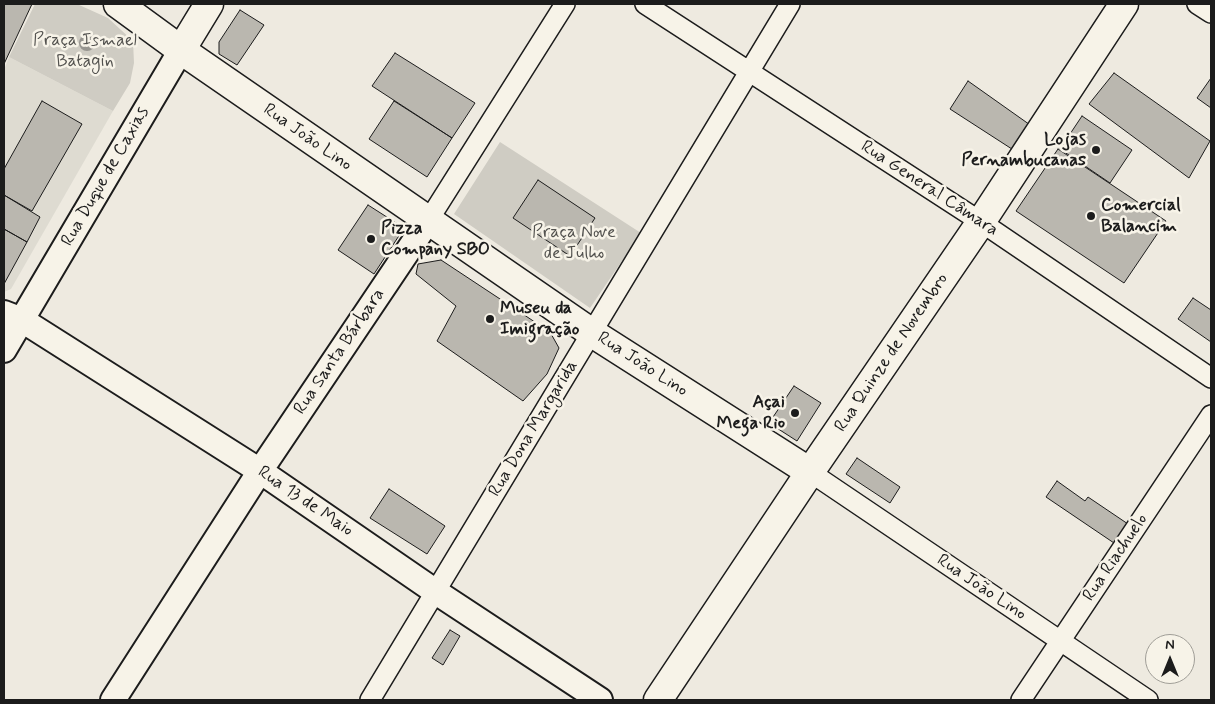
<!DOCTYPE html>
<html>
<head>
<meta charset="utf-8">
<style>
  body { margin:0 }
  #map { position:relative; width:1215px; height:704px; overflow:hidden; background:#eeeae0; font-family:Mynerve,sans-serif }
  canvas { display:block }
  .frame { position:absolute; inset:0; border:5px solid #1c1c1c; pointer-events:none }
  .north { position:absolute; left:1145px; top:634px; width:50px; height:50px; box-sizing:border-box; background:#f7f3e8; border:1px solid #9f9d96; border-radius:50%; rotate:0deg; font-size:14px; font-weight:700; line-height:20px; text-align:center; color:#1c1c1c }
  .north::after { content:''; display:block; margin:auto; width:18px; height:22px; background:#1c1c1c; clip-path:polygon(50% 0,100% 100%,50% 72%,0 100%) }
</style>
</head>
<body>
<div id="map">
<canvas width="1215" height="704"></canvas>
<div class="frame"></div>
<div class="north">N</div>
</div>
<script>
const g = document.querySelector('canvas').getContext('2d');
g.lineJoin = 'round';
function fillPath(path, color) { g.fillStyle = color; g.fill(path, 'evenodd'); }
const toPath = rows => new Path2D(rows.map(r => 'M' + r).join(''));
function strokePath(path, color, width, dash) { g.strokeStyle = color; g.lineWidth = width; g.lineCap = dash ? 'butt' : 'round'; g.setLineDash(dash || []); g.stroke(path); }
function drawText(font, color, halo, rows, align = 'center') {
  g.font = font + ' Mynerve,sans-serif'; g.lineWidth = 5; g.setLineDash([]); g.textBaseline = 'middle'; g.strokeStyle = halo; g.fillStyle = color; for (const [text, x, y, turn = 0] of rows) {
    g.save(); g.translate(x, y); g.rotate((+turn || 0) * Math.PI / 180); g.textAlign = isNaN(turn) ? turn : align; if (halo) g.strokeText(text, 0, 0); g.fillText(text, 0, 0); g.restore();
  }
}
const built = toPath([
  [9,57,113,111,11,289,4,292,4,70]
]);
const green = toPath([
  [35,4,77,4,108,18,133,41,134,63,130,83,113,111,9,57],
  [500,142,641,233,590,308,454,214]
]);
const building = toPath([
  [4,4,32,4,4,64,4,4],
  [240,10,264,25,237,65,219,54,219,42,240,10],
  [395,53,475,103,452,138,372,86,395,53],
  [1114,73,1210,141,1189,178,1089,104,1114,73],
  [1211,78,1211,108,1197,98,1211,78],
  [968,81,1033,127,1015,151,950,109,968,81],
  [42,101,82,124,32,211,4,195,4,169,42,101],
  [394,101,452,138,427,177,369,139,394,101],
  [1082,116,1132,150,1110,183,1060,149,1082,116],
  [1058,149,1166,221,1124,283,1016,211,1058,149],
  [538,180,595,218,570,256,513,218,538,180],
  [4,195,40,217,27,242,4,229,4,195],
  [368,205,404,228,374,274,338,250,368,205],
  [4,229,27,242,4,284,4,229],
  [441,260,550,332,559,348,547,374,523,401,437,341,456,306,416,274,418,264,441,260],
  [1193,298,1211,310,1211,342,1178,319,1193,298],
  [794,386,821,403,797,441,769,423,794,386],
  [857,458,900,487,890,503,846,474,857,458],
  [1057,481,1085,501,1088,497,1128,524,1114,543,1046,497,1057,481],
  [389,489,445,526,427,554,370,518,389,489],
  [450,630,460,636,443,665,432,658,450,630]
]);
const minor = toPath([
  [645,4,981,222,1211,378],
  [1197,4,1211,13],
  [428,221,565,4],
  [810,472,1148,700],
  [370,700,790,4],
  [1021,700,1211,415]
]);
const tertiary = toPath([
  [4,313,22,320,260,471,436,592,600,700],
  [4,350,181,50],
  [113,700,260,471,428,221]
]);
const primary = toPath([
  [118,4,181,50,592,333,810,472],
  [181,50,209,4],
  [658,700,810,472,981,222,1124,4]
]);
const trees = [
  [87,43]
];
const markers = [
  [1096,150,5,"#1c1c1c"],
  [1091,216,5,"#1c1c1c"],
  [371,239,5,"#1c1c1c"],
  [490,319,5,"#1c1c1c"],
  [795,413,5,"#1c1c1c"]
];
const parkNames = [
  ["Praça Ismael",85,41],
  ["Batagin",85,62],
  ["Praça Nove",574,233],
  ["de Julho",574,254]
];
const streetNames = [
  ["Rua João Lino",307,138,35],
  ["Rua Duque de Caxias",106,177,-60],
  ["Rua General Câmara",929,189,33],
  ["Rua Santa Bárbara",340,352,-56],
  ["Rua Quinze de Novembro",892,353,-56],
  ["Rua João Lino",642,365,33],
  ["Rua Dona Margarida",534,429,-59],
  ["Rua 13 de Maio",305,502,34],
  ["Rua Riachuelo",1116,558,-56],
  ["Rua João Lino",981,588,34]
];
const poiNames = [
  ["Lojas",1086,140,"right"],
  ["Pernambucanas",1086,161,"right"],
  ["Comercial",1101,206],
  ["Balancim",1101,227],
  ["Pizza",381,229],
  ["Company SBO",381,250],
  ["Museu da",500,309],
  ["Imigração",500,330],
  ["Açai",785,403,"right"],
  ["Mega Rio",785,424,"right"]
];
fillPath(built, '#dedbd1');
fillPath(green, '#cfccc3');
fillPath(building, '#bab7af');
strokePath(building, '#1c1c1c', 1);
strokePath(minor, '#1c1c1c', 22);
strokePath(tertiary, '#1c1c1c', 28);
strokePath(primary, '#1c1c1c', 31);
strokePath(minor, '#f7f3e8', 19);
strokePath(tertiary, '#f7f3e8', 24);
strokePath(primary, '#f7f3e8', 28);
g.fillStyle = '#989690';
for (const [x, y] of trees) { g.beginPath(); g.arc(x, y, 8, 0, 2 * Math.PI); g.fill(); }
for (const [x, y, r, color] of markers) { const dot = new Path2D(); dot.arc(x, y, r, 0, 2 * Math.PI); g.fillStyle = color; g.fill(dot); strokePath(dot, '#f7f3e8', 2); }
drawText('18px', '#52514e', '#f7f3e8', parkNames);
drawText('18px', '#1c1c1c', '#f7f3e8', streetNames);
drawText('bold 18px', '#1c1c1c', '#f7f3e8', poiNames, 'left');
</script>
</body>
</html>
